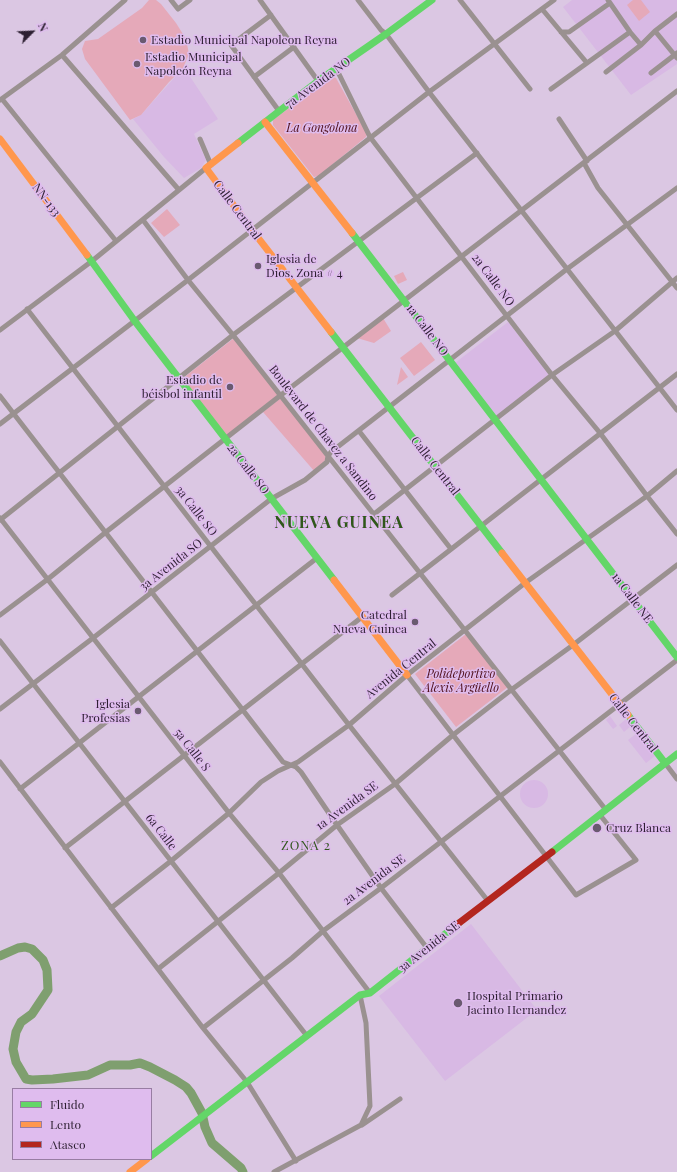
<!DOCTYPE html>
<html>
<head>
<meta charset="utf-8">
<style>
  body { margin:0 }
  #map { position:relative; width:677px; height:1172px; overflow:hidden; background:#dbc7e3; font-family:"Playfair Display",serif }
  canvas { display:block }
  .legend { position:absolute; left:12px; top:1088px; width:140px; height:72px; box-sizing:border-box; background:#dfbcee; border:1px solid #987da3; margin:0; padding:5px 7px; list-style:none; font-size:12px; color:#2d1f32 }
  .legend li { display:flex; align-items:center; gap:8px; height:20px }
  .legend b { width:20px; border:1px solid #987da3 }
  .north { position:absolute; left:12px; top:12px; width:40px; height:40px; -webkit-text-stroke:3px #dfbcee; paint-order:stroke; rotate:66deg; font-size:11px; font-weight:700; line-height:16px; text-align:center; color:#2d1f32 }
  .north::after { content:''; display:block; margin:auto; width:14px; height:18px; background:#2d1f32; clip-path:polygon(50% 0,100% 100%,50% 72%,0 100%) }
</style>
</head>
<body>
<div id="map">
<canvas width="677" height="1172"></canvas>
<ul class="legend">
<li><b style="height:5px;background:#63d668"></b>Fluido</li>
<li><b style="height:5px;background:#ff974d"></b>Lento</li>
<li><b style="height:5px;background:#b3261e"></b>Atasco</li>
</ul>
<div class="north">N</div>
</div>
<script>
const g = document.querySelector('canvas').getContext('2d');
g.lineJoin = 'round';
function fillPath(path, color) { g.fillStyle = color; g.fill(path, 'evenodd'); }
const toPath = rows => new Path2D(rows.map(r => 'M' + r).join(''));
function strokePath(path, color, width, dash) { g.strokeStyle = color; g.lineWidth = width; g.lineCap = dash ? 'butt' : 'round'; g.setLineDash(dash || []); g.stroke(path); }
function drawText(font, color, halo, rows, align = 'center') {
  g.font = font + ' "Playfair Display",serif'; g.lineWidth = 3; g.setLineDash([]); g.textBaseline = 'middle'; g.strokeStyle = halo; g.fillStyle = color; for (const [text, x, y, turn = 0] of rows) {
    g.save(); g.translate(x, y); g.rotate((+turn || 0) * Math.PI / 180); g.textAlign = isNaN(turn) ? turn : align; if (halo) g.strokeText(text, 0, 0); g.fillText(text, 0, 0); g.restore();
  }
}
const built = toPath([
  [572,0,677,0,677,64,631,95,563,7],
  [183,68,187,72,218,119,194,134,206,160,201,168,184,178,164,157,133,119,141,115],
  [508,322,549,375,496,416,455,363],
  [610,716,617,726,613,729,606,720],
  [626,719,631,726,624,732,619,725],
  [637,733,655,756,646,763,628,740],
  '520 794a14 14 0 1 1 28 0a14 14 0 1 1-28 0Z',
  [471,924,537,1010,445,1081,379,996]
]);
const green = toPath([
  [149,0,156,0,161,4,176,23,186,39,189,54,183,68,169,82,141,115,130,120,85,59,82,49,85,41,98,39,142,8],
  [633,0,641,0,650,12,639,21,627,5],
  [334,77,336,78,367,134,366,137,322,173,318,176,314,177,273,125,273,120,330,78],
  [167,209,180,225,164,237,151,223],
  [403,272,407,280,398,284,394,276],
  [383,318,391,331,374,343,357,338],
  [234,338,278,395,226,436,182,379],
  [421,342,435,360,414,376,400,358],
  [401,367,408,377,397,385],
  [281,398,325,454,326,459,315,472,263,412],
  [466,634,508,687,456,727,415,674]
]);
const river = toPath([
  [0,956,18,948,25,947,32,949,43,960,47,970,48,990,32,1014,21,1022,16,1032,13,1049,16,1062,26,1079,32,1080,53,1079,88,1075,110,1065,130,1065,140,1063,150,1067,175,1080,186,1087,191,1093,202,1113,205,1127,212,1143,241,1168,243,1172]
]);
const street = toPath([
  [171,0,178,9,190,0],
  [260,0,318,81],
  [358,0,381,30,386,34,429,92,677,410],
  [460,0,530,89],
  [608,0,630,32,641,45],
  [542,9,587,63],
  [271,15,231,45,279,111],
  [655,31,677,58],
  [561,32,569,32,610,3],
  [62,55,179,190],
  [336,68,370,137,552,375,600,433,647,496,677,534],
  [606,72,641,45,655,31,677,14],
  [651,73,677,53],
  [254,77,294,47],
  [551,89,630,32],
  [2,99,116,241],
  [0,100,62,55,125,0],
  [559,119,587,161],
  [200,139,211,165],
  [584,163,598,188,677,288],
  [143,220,188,280,233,335,606,810],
  [27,309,349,725,488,901],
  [0,330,92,261,206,168],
  [0,396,283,762,296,767,301,772,337,825,381,888,427,948],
  [0,424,188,280,429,92,554,0],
  [359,431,451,549],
  [374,514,552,375,615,331,677,278],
  [0,518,229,813,279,873,370,993],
  [0,520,233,335,477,153],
  [392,595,677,374],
  [0,615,48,579,106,532,281,395,677,91],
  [0,641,307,1036],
  [407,675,576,895,636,860,600,815],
  [0,709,93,638,271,499,305,480,327,462,328,456,331,452,567,269,677,188],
  [0,762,203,1028,247,1082,296,1161],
  [665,763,677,779],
  [20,789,317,558],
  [65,848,362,617],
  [111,908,171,861,229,813,261,782,278,771,298,762,349,725,407,675,525,583,647,496,677,471],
  [158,969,279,873,337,825,395,784,453,735,511,690,573,645,677,565],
  [203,1028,292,958,323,931,381,888,677,660],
  [362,1125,400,1099],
  [274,1172,361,1125,370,1106,366,1023,360,995]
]);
const fast = toPath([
  [238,143,318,81,386,34,432,0],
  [352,233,677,657],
  [87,255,134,320,334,580],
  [331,332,502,553],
  [628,715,665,763],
  [552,852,677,754],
  [151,1156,360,995,370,993,459,923]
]);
const slow = toPath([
  [265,122,352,233],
  [0,139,87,255],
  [238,143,206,168,252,230,331,332],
  [502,553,628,715],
  [334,580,407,675],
  [130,1172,147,1159]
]);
const jam = toPath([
  [459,923,552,852]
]);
const markers = [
  [143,40,4,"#6a5a70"],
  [137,64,4,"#6a5a70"],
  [258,266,4,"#6a5a70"],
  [230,387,4,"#6a5a70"],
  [415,622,4,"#6a5a70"],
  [138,711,4,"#6a5a70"],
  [597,828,5,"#6a5a70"],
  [458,1003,5,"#6a5a70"]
];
const poiNames = [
  ["Estadio Municipal Napoleon Reyna",151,40],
  ["Estadio Municipal",145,57],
  ["Napoleón Reyna",145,71],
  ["Iglesia de",266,259],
  ["Dios, Zona # 4",266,273],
  ["Estadio de",222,380,"right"],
  ["béisbol infantil",222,394,"right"],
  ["Catedral",407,615,"right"],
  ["Nueva Guinea",407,629,"right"],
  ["Iglesia",130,704,"right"],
  ["Profesias",130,718,"right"],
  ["Cruz Blanca",606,828],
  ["Hospital Primario",467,996],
  ["Jacinto Hernandez",467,1010]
];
const streetNames = [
  ["7a Avenida NO",318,83,-36],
  ["NN-133",46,200,53],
  ["Calle Central",237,210,53],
  ["2a Calle NO",493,280,53],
  ["1a Calle NO",427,330,53],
  ["Boulevard de Chavez a Sandino",323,433,52],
  ["Calle Central",435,466,52],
  ["2a Calle SO",248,469,52],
  ["3a Calle SO",196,511,52],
  ["3a Avenida SO",171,565,-38],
  ["1a Calle NE",632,598,53],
  ["Avenida Central",401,669,-39],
  ["Calle Central",633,723,52],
  ["5a Calle S",192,750,52],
  ["1a Avenida SE",347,806,-36],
  ["6a Calle",161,832,52],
  ["2a Avenida SE",374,880,-37],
  ["3a Avenida SE",429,947,-38]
];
const parkNames = [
  ["La Gongolona",322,128],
  ["Polideportivo",461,674],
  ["Alexis Argüello",461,688]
];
const neighbourhoodNames = [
  ["ZONA 2",306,846]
];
const districtNames = [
  ["NUEVA GUINEA",339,523]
];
fillPath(built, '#d8b9e4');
fillPath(green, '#e5a9b9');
strokePath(river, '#7f9f6f', 9);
strokePath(street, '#9a9190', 5);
strokePath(fast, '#63d668', 7);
strokePath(slow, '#ff974d', 7);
strokePath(jam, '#b3261e', 7);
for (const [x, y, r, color] of markers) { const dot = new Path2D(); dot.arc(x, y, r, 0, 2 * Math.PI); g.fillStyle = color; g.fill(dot); strokePath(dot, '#dfbcee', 1.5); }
drawText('12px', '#2d1f32', '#dfbcee', poiNames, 'left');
drawText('12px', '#2d1f32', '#dfbcee', streetNames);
drawText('italic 12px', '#4f0f1a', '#dfbcee', parkNames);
g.letterSpacing = '1px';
drawText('13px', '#30571b', '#dfbcee', neighbourhoodNames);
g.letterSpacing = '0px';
g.letterSpacing = '1px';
drawText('bold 16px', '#30571b', '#dfbcee', districtNames);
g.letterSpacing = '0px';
</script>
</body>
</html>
